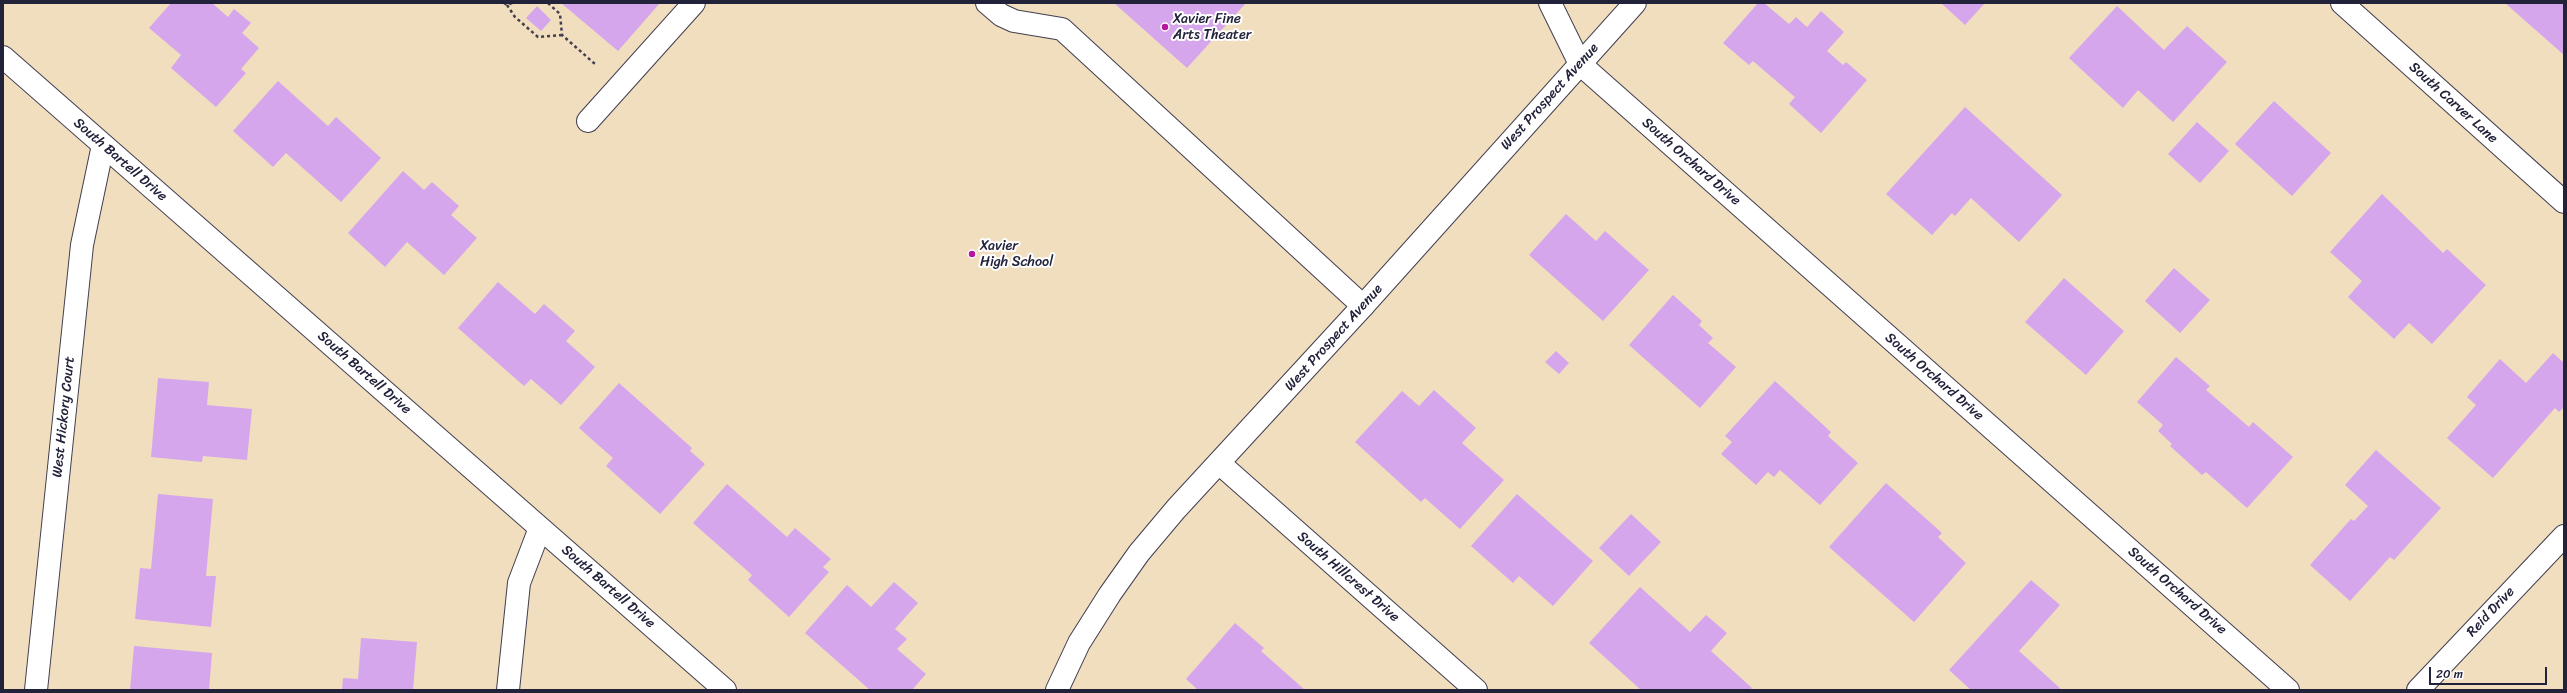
<!DOCTYPE html>
<html>
<head>
<meta charset="utf-8">
<style>
  body { margin:0 }
  #map { position:relative; width:2567px; height:693px; overflow:hidden; background:#f1debf; font-family:Sriracha,sans-serif }
  canvas { display:block }
  .frame { position:absolute; inset:0; border:4px solid #22223b; pointer-events:none }
  .scale { position:absolute; left:2429px; top:667px; width:118px; height:18px; box-sizing:border-box; border:2px solid #22223b; border-top:0; padding-left:5px; font-size:12px; line-height:14px; white-space:nowrap; color:#22223b; -webkit-text-stroke:3px #fff; paint-order:stroke }
</style>
</head>
<body>
<div id="map">
<canvas width="2567" height="693"></canvas>
<div class="frame"></div>
<div class="scale">20 m</div>
</div>
<script>
const g = document.querySelector('canvas').getContext('2d');
g.lineJoin = 'round';
function fillPath(path, color) { g.fillStyle = color; g.fill(path, 'evenodd'); }
const toPath = rows => new Path2D(rows.map(r => 'M' + r).join(''));
function strokePath(path, color, width, dash) { g.strokeStyle = color; g.lineWidth = width; g.lineCap = dash ? 'butt' : 'round'; g.setLineDash(dash || []); g.stroke(path); }
function drawText(font, color, halo, rows, align = 'center') {
  g.font = font + ' Sriracha,sans-serif'; g.lineWidth = 4; g.setLineDash([]); g.textBaseline = 'middle'; g.strokeStyle = halo; g.fillStyle = color; for (const [text, x, y, turn = 0] of rows) {
    g.save(); g.translate(x, y); g.rotate((+turn || 0) * Math.PI / 180); g.textAlign = isNaN(turn) ? turn : align; if (halo) g.strokeText(text, 0, 0); g.fillText(text, 0, 0); g.restore();
  }
}
const building = toPath([
  [171,3,212,3,228,17,234,9,251,23,242,33,259,48,241,69,246,73,216,107,171,68,181,55,149,28],
  [561,3,660,3,618,51],
  [1114,3,1246,3,1187,68],
  [1758,3,1764,3,1789,24,1796,17,1807,27,1821,11,1844,32,1827,51,1843,65,1846,62,1867,80,1821,133,1789,104,1795,97,1753,61,1749,65,1723,43],
  [1941,3,1985,3,1965,25],
  [2505,3,2564,3,2564,55],
  [537,6,551,20,541,31,526,18],
  [2117,6,2164,50,2187,26,2227,62,2173,122,2138,90,2123,108,2069,58],
  [278,81,328,126,336,117,381,158,341,202,286,153,273,167,233,131],
  [2274,101,2331,153,2292,196,2235,144],
  [1965,107,2062,195,2019,242,1971,198,1955,216,1952,213,1932,235,1886,194],
  [2197,122,2229,151,2200,183,2168,154],
  [403,171,424,190,432,182,459,206,451,215,477,238,444,275,407,242,385,267,348,233],
  [2382,194,2443,253,2447,249,2486,285,2432,344,2409,323,2394,339,2348,297,2362,281,2330,252],
  [1566,214,1596,241,1605,231,1649,270,1603,321,1529,255],
  [2174,268,2210,300,2180,333,2145,301],
  [2064,278,2124,331,2086,375,2025,322],
  [498,282,535,314,544,304,575,331,566,341,595,367,561,405,531,379,524,386,458,328],
  [1673,295,1702,321,1699,325,1713,338,1708,343,1736,367,1700,408,1629,345],
  [1556,351,1569,363,1559,374,1545,362],
  [2553,353,2564,363,2564,407,2559,412,2555,408,2493,478,2447,438,2476,405,2467,397,2500,359,2526,383],
  [2176,357,2210,386,2206,390,2249,427,2253,422,2293,457,2247,508,2206,472,2202,475,2170,446,2172,444,2158,431,2163,425,2137,402],
  [158,378,209,382,207,405,252,409,247,460,203,456,202,462,151,457],
  [1775,381,1831,432,1828,436,1858,463,1820,505,1780,470,1774,477,1768,472,1756,485,1721,454,1732,442,1725,436],
  [619,383,692,448,690,451,705,464,660,514,606,466,613,458,579,428],
  [1434,390,1476,428,1462,443,1504,480,1460,529,1425,498,1421,502,1355,442,1402,391,1419,406],
  [2376,450,2441,508,2394,560,2390,557,2350,601,2310,565,2351,519,2354,521,2368,506,2345,485],
  [1886,483,1942,533,1938,537,1966,563,1914,622,1829,547],
  [727,484,787,537,795,528,831,559,823,567,829,572,789,617,748,580,752,575,693,523],
  [158,494,213,499,206,576,216,576,211,627,135,619,140,568,151,569],
  [1517,494,1593,561,1553,606,1519,576,1513,583,1471,546],
  [1631,514,1661,542,1629,576,1599,548],
  [2031,580,2060,605,2019,651,2062,690,1971,690,1949,670],
  [894,582,918,603,895,629,907,639,897,649,926,674,912,690,870,690,805,633,847,585,871,607],
  [1640,587,1690,632,1706,615,1727,633,1711,651,1752,688,1750,690,1641,690,1589,643],
  [1235,623,1264,648,1261,651,1305,690,1198,690,1186,679],
  [361,638,417,642,413,690,342,690,343,678,358,679],
  [134,646,212,653,209,690,130,690]
]);
const path = toPath([
  [504,3,507,5,512,3],
  [548,3,560,14,562,35,595,64],
  [507,5,515,17,538,37,562,35]
]);
const minor = toPath([
  [987,3,1001,15,1014,21,1062,29,1363,306],
  [1550,3,1580,64,2288,690],
  [2342,3,2564,202],
  [3,57,725,690],
  [588,121,694,3],
  [1219,463,1476,690],
  [36,690,82,245,103,145],
  [508,690,519,583,540,528],
  [2418,690,2564,536]
]);
const major = toPath([
  [1057,690,1079,643,1110,594,1139,553,1176,509,1363,306,1635,3]
]);
const markers = [
  [1165,27,4,"#b5179e"],
  [972,254,4,"#b5179e"]
];
const poiNames = [
  ["Xavier Fine",1173,19],
  ["Arts Theater",1173,35],
  ["Xavier",980,246],
  ["High School",980,262]
];
const streetNames = [
  ["West Prospect Avenue",1550,97,-48],
  ["South Carver Lane",2453,103,42],
  ["South Bartell Drive",120,160,41],
  ["South Orchard Drive",1691,162,41],
  ["West Prospect Avenue",1334,338,-48],
  ["South Bartell Drive",364,373,41],
  ["South Orchard Drive",1934,377,41],
  ["West Hickory Court",64,417,-84],
  ["South Hillcrest Drive",1348,577,41],
  ["South Bartell Drive",608,587,41],
  ["South Orchard Drive",2177,591,41],
  ["Reid Drive",2491,612,-47]
];
fillPath(building, '#d5a6ec');
strokePath(minor, '#413e4f', 24);
strokePath(major, '#413e4f', 24);
strokePath(path, '#413e4f', 2.5, [3, 3]);
strokePath(minor, '#fff', 22);
strokePath(major, '#fff', 22);
for (const [x, y, r, color] of markers) { const dot = new Path2D(); dot.arc(x, y, r, 0, 2 * Math.PI); g.fillStyle = color; g.fill(dot); strokePath(dot, '#fff', 1.5); }
drawText('14px', '#22223b', '#fff', poiNames, 'left');
drawText('14px', '#22223b', '#fff', streetNames);
</script>
</body>
</html>
